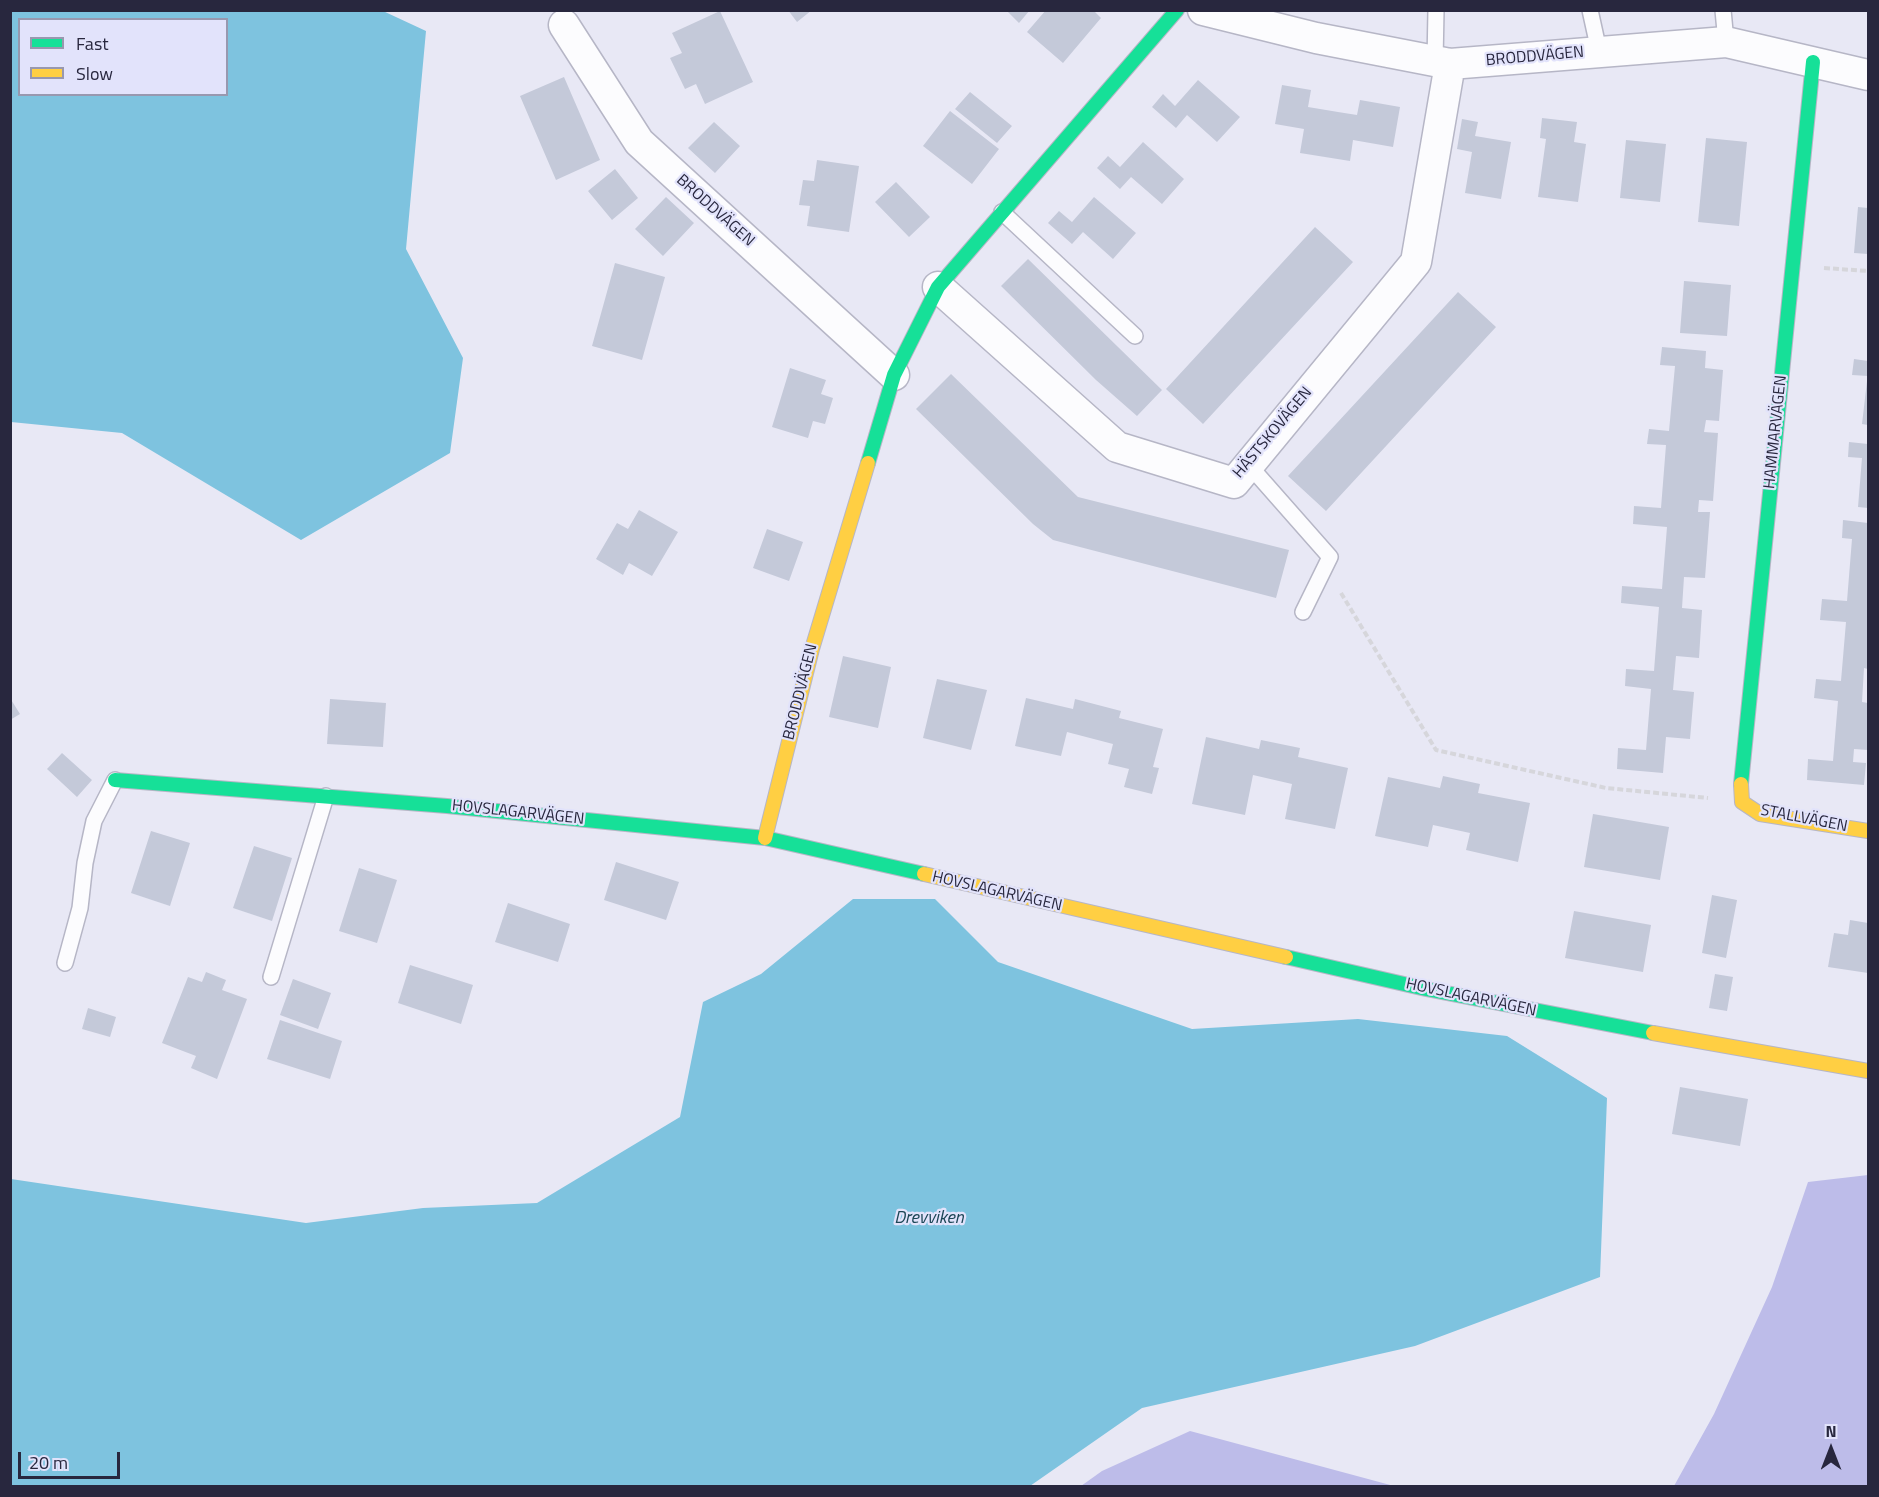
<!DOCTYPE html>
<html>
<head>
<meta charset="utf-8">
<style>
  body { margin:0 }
  #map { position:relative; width:1879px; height:1497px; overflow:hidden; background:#e8e8f5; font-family:"Titillium Web",sans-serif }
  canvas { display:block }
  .frame { position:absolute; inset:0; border:12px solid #28273e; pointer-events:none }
  .legend { position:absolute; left:18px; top:18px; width:210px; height:78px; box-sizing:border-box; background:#e2e3fb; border:2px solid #9898af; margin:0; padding:8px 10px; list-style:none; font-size:18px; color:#28273e }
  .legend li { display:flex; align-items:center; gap:12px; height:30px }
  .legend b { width:30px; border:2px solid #9898af }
  .north { position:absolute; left:1801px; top:1419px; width:60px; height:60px; -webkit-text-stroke:4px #e2e3fb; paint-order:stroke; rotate:0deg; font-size:16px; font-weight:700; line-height:24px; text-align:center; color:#28273e }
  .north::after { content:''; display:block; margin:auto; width:21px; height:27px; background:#28273e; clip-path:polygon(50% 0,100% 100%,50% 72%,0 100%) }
  .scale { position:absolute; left:18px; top:1452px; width:102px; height:27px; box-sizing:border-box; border:3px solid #28273e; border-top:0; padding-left:8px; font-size:18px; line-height:21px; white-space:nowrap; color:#28273e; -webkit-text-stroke:4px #e2e3fb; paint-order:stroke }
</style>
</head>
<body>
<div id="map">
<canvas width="1879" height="1497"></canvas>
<div class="frame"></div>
<ul class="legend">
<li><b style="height:8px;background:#16e098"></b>Fast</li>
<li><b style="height:8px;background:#ffcf43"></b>Slow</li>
</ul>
<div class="north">N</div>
<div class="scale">20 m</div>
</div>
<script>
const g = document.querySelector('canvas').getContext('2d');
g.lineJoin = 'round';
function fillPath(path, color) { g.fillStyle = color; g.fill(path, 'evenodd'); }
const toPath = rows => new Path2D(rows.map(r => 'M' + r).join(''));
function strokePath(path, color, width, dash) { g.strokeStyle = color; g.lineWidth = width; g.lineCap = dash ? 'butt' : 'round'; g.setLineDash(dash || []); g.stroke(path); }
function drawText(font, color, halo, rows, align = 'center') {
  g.font = font + ' "Titillium Web",sans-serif'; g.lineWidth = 4.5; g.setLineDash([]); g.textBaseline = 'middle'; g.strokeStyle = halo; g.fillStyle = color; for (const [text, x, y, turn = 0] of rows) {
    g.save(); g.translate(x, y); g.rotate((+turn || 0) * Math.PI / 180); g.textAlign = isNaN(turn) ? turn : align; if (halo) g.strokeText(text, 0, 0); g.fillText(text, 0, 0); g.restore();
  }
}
const forest = toPath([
  [1868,1175,1868,1486,1674,1486,1714,1414,1772,1287,1808,1182],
  [1190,1431,1394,1486,1081,1486,1102,1471]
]);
const water = toPath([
  [383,11,426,31,406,249,463,358,450,453,301,540,122,433,11,422,11,11],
  [20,20,226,20,226,94,20,94],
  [853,899,935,899,998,962,1192,1029,1358,1019,1507,1036,1607,1098,1600,1277,1415,1346,1142,1408,1030,1486,11,1486,11,1179,306,1223,423,1208,537,1203,680,1117,703,1002,761,974]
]);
const building = toPath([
  [788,10,812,10,797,22],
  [1006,10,1030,10,1019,23],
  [1046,10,1093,10,1101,18,1063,63,1027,32],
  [720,11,753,82,705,104,696,84,685,89,670,58,682,53,672,33],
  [564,77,600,160,556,180,520,96],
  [1198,80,1240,117,1217,142,1187,115,1176,128,1152,107,1163,94,1175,106],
  [1282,85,1311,90,1308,107,1338,112,1357,115,1360,100,1400,107,1393,147,1353,140,1350,161,1300,153,1304,129,1275,124],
  [970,92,1012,126,997,143,955,109],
  [950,111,999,149,972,184,923,146],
  [1542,118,1577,122,1574,142,1586,144,1578,202,1538,197,1546,139,1540,138],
  [1462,119,1478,122,1475,136,1511,142,1501,199,1465,193,1472,152,1457,149],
  [714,122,740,146,715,173,688,148],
  [1706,138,1747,142,1739,226,1698,222],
  [1626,140,1666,144,1660,202,1620,198],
  [1143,142,1184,179,1162,204,1131,177,1120,189,1097,168,1108,156,1120,167],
  [817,160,859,166,849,232,807,226,810,206,799,205,803,180,814,181],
  [615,169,638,198,612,220,588,191],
  [896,182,930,217,909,237,875,202],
  [666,197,694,223,663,256,635,229],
  [1094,197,1136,233,1113,259,1083,232,1072,244,1048,223,1059,211,1072,222],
  [1858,207,1868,208,1868,254,1854,253],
  [1315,227,1353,262,1203,424,1166,389],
  [1028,259,1162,390,1137,416,1096,380,1001,286],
  [615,263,665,277,642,360,592,346],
  [1684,281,1731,285,1727,336,1680,333],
  [1458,292,1496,327,1326,511,1288,476],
  [1662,347,1706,351,1705,368,1723,370,1719,421,1706,420,1704,432,1718,433,1713,501,1699,500,1698,512,1710,512,1705,578,1684,577,1682,608,1702,610,1699,658,1676,656,1673,690,1694,692,1690,739,1666,737,1663,773,1617,769,1618,748,1646,750,1651,689,1625,686,1626,669,1654,671,1659,607,1621,603,1622,586,1662,589,1667,527,1633,524,1634,506,1661,508,1666,445,1647,444,1649,429,1669,431,1675,366,1660,365],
  [1854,359,1868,361,1868,376,1852,375],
  [790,368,826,380,821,394,833,398,825,424,813,421,808,438,772,427],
  [951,374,1078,497,1289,550,1276,598,1053,540,1033,524,916,409],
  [1867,381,1868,381,1868,425,1862,424],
  [1849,442,1868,444,1868,508,1858,507,1862,458,1848,457],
  [639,510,678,532,652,576,629,563,623,575,596,559,617,523,628,529],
  [1843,520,1868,523,1868,669,1864,668,1862,702,1868,703,1868,750,1854,749,1853,762,1866,763,1864,785,1807,780,1808,759,1833,761,1838,701,1814,698,1816,679,1841,681,1846,622,1820,620,1822,599,1847,601,1852,539,1842,538],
  [767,529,803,542,789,581,753,568],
  [843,656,891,667,878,728,829,717],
  [937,679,987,690,971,750,923,738],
  [10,698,20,714,10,720],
  [1026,698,1073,709,1075,699,1121,711,1119,718,1163,729,1153,767,1159,768,1152,794,1124,787,1129,769,1108,764,1113,744,1067,732,1061,756,1015,746],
  [330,699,386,703,383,747,327,744],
  [1206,737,1259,749,1261,740,1300,748,1298,757,1348,768,1335,829,1285,819,1292,784,1253,775,1245,815,1192,804],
  [62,753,92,780,77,797,47,769],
  [1443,776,1480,784,1478,793,1530,803,1518,862,1466,850,1470,833,1433,825,1428,847,1375,836,1388,777,1440,788],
  [1593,814,1669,827,1660,880,1584,867],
  [151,831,190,843,170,906,131,893],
  [254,846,292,858,272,921,233,908],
  [616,862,679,882,666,920,604,900],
  [359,868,397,880,377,943,339,931],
  [1712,895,1737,900,1726,958,1702,953],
  [508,903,570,924,558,962,495,942],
  [1574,911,1651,925,1643,972,1565,958],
  [1850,920,1868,923,1868,973,1828,967,1834,933,1848,935],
  [410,965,473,985,461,1024,398,1003],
  [206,972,226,980,222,990,247,999,217,1079,191,1068,196,1056,162,1043,188,977,202,982],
  [1715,974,1733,977,1727,1011,1709,1008],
  [293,979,331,993,318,1029,280,1015],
  [88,1008,116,1017,110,1037,82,1029],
  [280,1020,342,1041,330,1079,267,1059],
  [1680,1087,1748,1099,1740,1146,1672,1134]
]);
const path = toPath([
  [1824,268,1868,271],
  [1341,593,1436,750,1606,788,1708,798]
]);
const lane = toPath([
  [1590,10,1599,51],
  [1723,10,1726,42],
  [1435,62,1436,10],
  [1002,212,1135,336],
  [1248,464,1330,557,1303,612],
  [65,963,80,908,85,863,94,821,115,780],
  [271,977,326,796]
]);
const street = toPath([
  [1203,10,1316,38,1450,64,1726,42,1868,75],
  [564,25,639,142,894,375],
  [938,287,1117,447,1234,483,1416,262,1450,64]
]);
const fast = toPath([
  [868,463,894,375,938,287,1177,10],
  [115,780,447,806,765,838,924,874],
  [1741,784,1813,62],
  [1286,957,1426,989,1653,1033]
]);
const slow = toPath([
  [1741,784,1742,802,1760,814,1868,831],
  [765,838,812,649,868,463],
  [924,874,1286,957],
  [1653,1033,1868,1071]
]);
const streetNames = [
  ["BRODDVÄGEN",1535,57,-5],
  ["BRODDVÄGEN",715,211,42],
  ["HAMMARVÄGEN",1776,432,-84],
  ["HÄSTSKOVÄGEN",1273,433,-50],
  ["BRODDVÄGEN",801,692,-76],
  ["HOVSLAGARVÄGEN",518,813,6],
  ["STALLVÄGEN",1804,819,11],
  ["HOVSLAGARVÄGEN",997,892,13],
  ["HOVSLAGARVÄGEN",1471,998,12]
];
const waterNames = [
  ["Drevviken",929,1219]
];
fillPath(forest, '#bdbce9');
fillPath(water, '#7ec3df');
fillPath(building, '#c4c9d9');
strokePath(lane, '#b6b6c6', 18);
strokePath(street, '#b6b6c6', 33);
strokePath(fast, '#b6b6c6', 16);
strokePath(slow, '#b6b6c6', 16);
strokePath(path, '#d6d6db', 4, [6, 3]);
strokePath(lane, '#fcfcfe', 15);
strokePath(street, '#fcfcfe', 30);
strokePath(fast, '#16e098', 14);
strokePath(slow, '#ffcf43', 14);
drawText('16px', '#28273e', '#e2e3fb', streetNames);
drawText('italic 18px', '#1c4656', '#e2e3fb', waterNames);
</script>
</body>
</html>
